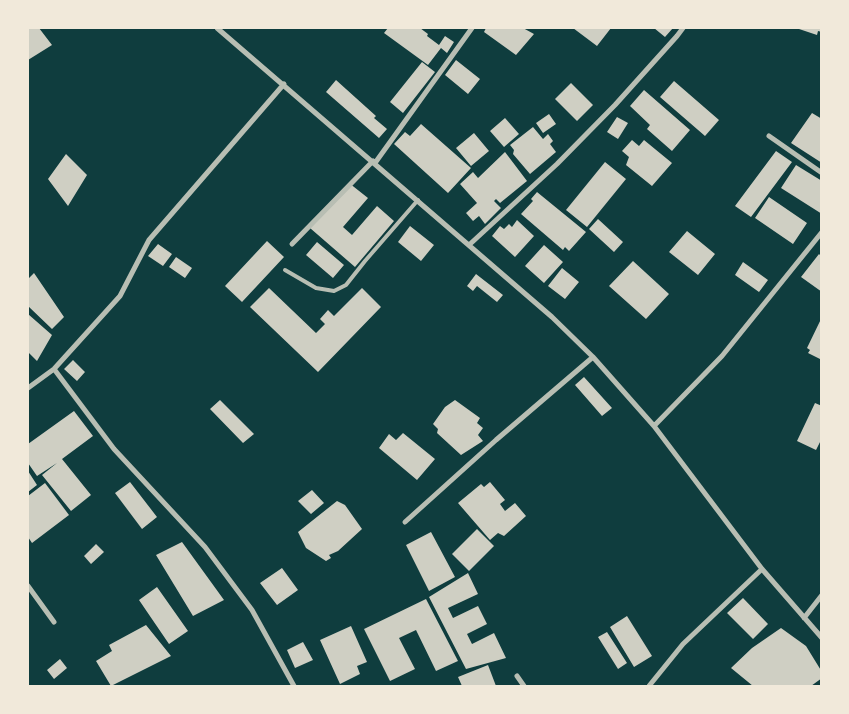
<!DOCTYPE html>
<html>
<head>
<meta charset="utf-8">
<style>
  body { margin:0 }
  #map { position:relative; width:849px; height:714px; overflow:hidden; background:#0f3d3e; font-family:"Alegreya Sans",sans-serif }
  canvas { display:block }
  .frame { position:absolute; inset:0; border:29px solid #f1e9da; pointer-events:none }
</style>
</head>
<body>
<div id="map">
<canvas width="849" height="714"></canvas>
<div class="frame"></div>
</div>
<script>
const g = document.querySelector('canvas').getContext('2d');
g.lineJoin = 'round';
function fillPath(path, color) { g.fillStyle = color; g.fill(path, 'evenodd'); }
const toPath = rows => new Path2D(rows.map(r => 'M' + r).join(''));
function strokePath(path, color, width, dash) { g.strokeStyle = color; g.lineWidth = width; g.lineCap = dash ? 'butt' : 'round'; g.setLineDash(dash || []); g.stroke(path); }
const building = toPath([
  [28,28,39,28,52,45,28,60],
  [388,28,420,28,428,34,427,36,439,45,445,36,454,42,447,53,441,48,428,65,384,33],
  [486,28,523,28,534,34,516,55,484,32],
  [573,28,611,28,597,46],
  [654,28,673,28,665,37],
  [796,28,822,28,822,32,818,31,817,35],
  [456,60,480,79,468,94,445,75],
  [422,62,435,72,403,113,390,102],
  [336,80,376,116,374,118,387,129,379,138,326,92],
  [674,81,719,120,705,136,660,97],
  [571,83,593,105,577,121,555,99],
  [644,90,690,130,672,151,647,129,650,125,630,106],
  [812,113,822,119,822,163,791,143],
  [549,114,556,124,543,133,536,123],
  [617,117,628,123,618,139,607,132],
  [505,118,519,134,504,147,490,131],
  [421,124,471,168,448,193,394,144,405,132,410,136],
  [533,127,543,139,548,134,553,141,550,144,556,152,530,174,513,154,514,150,510,145],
  [474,133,489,151,471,166,456,148],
  [632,140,639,146,644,140,672,163,652,186,626,165,629,157,622,151],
  [776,151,792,162,751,217,735,206],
  [505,152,527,181,500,203,496,199,494,201,501,208,485,224,479,216,473,221,466,213,477,203,460,184,473,172,478,178],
  [66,154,87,175,68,206,48,179],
  [605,162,626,179,587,227,566,210],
  [796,165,822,181,822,214,781,188],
  [349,183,368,198,343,227,352,235,377,206,394,221,355,267,310,228],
  [537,192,586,232,569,251,565,247,563,250,521,214,533,201,531,199],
  [769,197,807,223,793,244,755,218],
  [598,219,623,242,614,252,589,229],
  [517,220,534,236,515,257,492,236,500,226,504,229,509,224,512,227],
  [410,226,434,245,421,261,398,242],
  [687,231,715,254,698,275,669,252],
  [267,241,284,257,242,302,225,286],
  [317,242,344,265,333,278,306,255],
  [158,244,172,254,163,266,148,256],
  [544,245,563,262,544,283,525,266],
  [819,254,822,257,822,292,801,277],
  [176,257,192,268,185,278,169,267],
  [633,261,669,294,646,319,609,286],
  [743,262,768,280,759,292,735,275],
  [562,268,579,282,565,299,548,286],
  [34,273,64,317,52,329,28,306,28,279],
  [476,274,503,295,497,302,477,286,473,291,467,286],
  [269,288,316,333,325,324,320,319,328,310,334,316,362,288,381,307,318,372,250,307],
  [28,314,52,335,37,361,28,352],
  [822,317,822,360,808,353,810,350,807,348],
  [73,360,85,372,77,381,64,369],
  [584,377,612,408,602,416,575,385],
  [220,400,254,434,243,443,210,409],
  [455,400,480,418,477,423,483,428,478,435,483,441,461,455,437,433,438,429,433,424,445,407],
  [815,403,822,406,822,438,816,450,797,441],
  [74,411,93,436,62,459,91,495,71,511,42,475,57,463,37,476,28,463,28,444],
  [403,433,435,459,417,480,379,448,389,434,396,440],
  [28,471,37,485,28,492],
  [130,482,157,517,142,529,115,493],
  [490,482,505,500,500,504,505,511,515,503,526,516,504,536,498,533,490,540,458,503,481,484,484,487],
  [45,483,69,515,32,543,28,537,28,496],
  [312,490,324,503,311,514,298,501],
  [337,501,345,505,362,529,338,551,329,555,331,558,326,561,306,548,298,532],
  [477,529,494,546,469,571,452,554],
  [431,532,455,577,429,591,406,545],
  [182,542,224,600,193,616,156,555],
  [96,544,104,552,91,564,84,556],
  [282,568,298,590,277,605,260,583],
  [468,573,478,594,448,608,453,618,478,606,487,624,467,634,472,644,494,633,506,658,466,669,429,597],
  [157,587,188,631,169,644,139,600],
  [743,598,768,624,753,639,727,613],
  [426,599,458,661,436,671,416,630,399,638,415,669,390,681,364,629],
  [627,616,652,656,634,667,610,627],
  [146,625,171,656,111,686,96,661,112,651,109,645],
  [351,626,367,662,357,666,360,674,340,684,320,640],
  [781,628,806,646,822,672,822,678,811,686,753,686,731,668,752,648],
  [607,632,627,663,618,669,598,637],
  [303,642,313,660,295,668,287,650],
  [60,659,67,668,54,679,47,670],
  [488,665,496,686,462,686,458,677]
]);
const service = toPath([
  [285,270,316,288,334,291,346,285,365,261,418,200]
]);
const minor = toPath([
  [217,28,552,317,593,357,654,426,762,569,822,638],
  [769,136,822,173],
  [375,163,472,28],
  [292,244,373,161],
  [469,245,557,164,615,105,677,36,683,28],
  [54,369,114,449,205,547,252,610,294,686],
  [28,388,54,369,120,296,149,240,284,84],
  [654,426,722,356,822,232],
  [405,522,496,440,593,357],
  [28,586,54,622],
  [804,618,822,595],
  [517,676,524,686],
  [649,686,683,644,762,569]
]);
fillPath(building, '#cfcfc3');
strokePath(service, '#b8beb3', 4);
strokePath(minor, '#b8beb3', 5);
</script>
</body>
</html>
